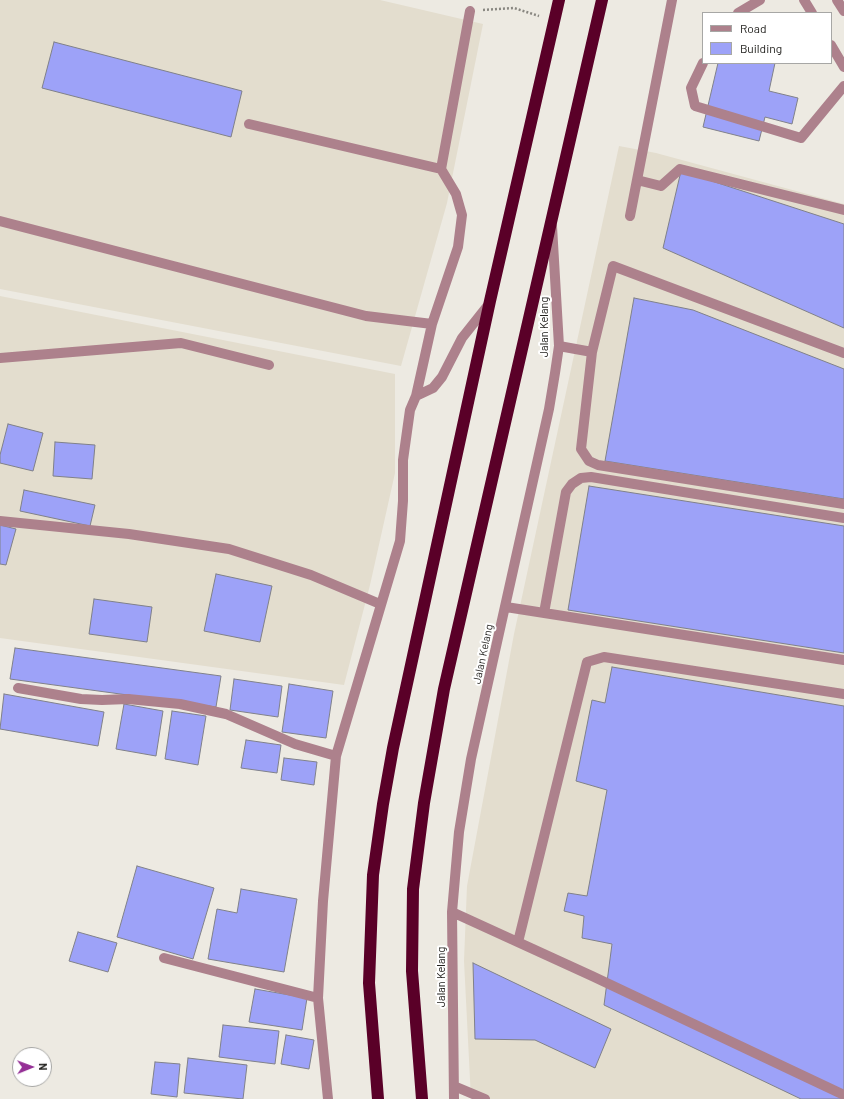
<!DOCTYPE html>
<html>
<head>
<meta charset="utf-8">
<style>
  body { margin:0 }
  #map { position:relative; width:844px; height:1099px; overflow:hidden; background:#edeae2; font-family:Barlow,sans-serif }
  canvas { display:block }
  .legend { position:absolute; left:702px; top:12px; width:130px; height:52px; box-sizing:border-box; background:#fff; border:1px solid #a7a7a5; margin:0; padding:5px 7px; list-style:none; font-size:12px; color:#23221f }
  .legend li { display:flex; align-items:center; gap:8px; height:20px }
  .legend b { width:20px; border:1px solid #a7a7a5 }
  .north { position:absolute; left:12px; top:1047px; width:40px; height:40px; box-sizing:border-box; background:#fff; border:1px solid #a7a7a5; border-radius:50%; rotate:89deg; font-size:11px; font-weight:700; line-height:16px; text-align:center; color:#23221f }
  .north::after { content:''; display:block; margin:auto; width:14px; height:18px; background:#953096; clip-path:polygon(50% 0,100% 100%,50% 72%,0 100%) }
</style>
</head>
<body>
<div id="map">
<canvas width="844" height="1099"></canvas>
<ul class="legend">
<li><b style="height:5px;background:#ad818c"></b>Road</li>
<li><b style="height:11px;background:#9da2f8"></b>Building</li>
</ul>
<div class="north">N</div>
</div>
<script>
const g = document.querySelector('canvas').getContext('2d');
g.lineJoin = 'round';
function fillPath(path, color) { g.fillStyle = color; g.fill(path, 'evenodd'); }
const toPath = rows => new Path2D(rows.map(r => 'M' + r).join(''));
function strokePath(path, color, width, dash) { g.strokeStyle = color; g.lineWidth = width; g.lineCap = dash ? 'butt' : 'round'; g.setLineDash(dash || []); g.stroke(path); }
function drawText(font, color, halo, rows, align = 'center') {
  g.font = font + ' Barlow,sans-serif'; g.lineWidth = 4; g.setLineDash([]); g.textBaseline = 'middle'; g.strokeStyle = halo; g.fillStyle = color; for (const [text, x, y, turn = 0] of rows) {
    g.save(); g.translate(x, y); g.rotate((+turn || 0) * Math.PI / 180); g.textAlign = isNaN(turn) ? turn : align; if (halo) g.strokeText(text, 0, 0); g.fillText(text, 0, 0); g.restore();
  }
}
const built = toPath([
  [0,0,380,0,483,24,447,203,401,366,0,289],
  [619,146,656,153,844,204,844,1099,471,1099,464,961,467,886,514,634],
  [0,296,395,374,395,473,370,585,344,685,0,638]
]);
const building = toPath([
  [54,42,242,91,231,137,42,88,54,42],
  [718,63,775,63,769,91,798,98,792,124,765,117,759,141,703,127,718,63],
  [681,171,844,224,844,328,663,248,681,171],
  [634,298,693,310,844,369,844,499,605,461,634,298],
  [8,424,43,433,33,471,0,463,0,455,8,424],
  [55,442,95,445,92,479,53,476,55,442],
  [589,486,844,526,844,653,568,610,589,486],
  [24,490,95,505,90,526,20,511,24,490],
  [0,525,16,529,6,565,0,564,0,525],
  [216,574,272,586,260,642,204,631,216,574],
  [94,599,152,607,147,642,89,634,94,599],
  [15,648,221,676,216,707,10,679,15,648],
  [612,667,844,706,844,1099,801,1099,604,1005,612,944,582,938,584,916,564,911,568,893,587,896,607,790,576,781,592,700,605,703,612,667],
  [234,679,282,686,278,717,230,710,234,679],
  [289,684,333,691,326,738,282,732,289,684],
  [4,694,104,712,98,746,0,729,4,694],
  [124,704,163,711,156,756,116,749,124,704],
  [172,711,206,716,198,765,165,759,172,711],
  [246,740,281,745,277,773,241,768,246,740],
  [284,758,317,762,314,785,281,780,284,758],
  [137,866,214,888,193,959,117,937,137,866],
  [241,889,297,899,284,972,208,959,217,909,237,913,241,889],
  [78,932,117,943,108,972,69,961,78,932],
  [473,963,611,1029,595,1068,535,1040,475,1039,473,963],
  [255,989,307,998,302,1030,249,1022,255,989],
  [223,1025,279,1031,275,1064,219,1057,223,1025],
  [286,1035,314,1040,309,1069,281,1064,286,1035],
  [188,1058,247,1065,243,1099,184,1093,188,1058],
  [155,1062,180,1064,177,1097,151,1094,155,1062]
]);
const path = toPath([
  [483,10,514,8,539,16]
]);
const minor = toPath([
  [804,0,812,13],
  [837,0,844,11],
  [738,13,760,0],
  [831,45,844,67],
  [703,63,691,88,695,106,801,138,844,86],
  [249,124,441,169],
  [637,180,661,186,680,169,844,210],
  [630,216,672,0],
  [0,221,366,316,432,324],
  [559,346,592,352],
  [844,353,613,266,592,352,581,449,589,461,598,465,844,504],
  [0,358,181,343,269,365],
  [416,396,433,388,442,377,462,338,489,304],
  [0,521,129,534,229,549,311,575,380,604],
  [506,607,844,660],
  [544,613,566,492,572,484,581,478,591,477,844,518],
  [18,688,81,699,102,700,128,699,180,704,226,714,295,744,336,756],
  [452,912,592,976,844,1095],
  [518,942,587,662,604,657,844,694],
  [164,958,318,998],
  [454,1086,485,1099],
  [328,1099,318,998,323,901,336,756,400,541,403,501,403,460,410,410,416,396,432,324,458,247,462,215,456,194,441,169,470,11],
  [454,1099,452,912,459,832,471,759,549,409,555,373,559,346,552,226]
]);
const highway = toPath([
  [378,1099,369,983,373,875,383,804,393,748,490,301,559,0],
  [422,1099,412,971,413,889,424,803,444,689,602,0]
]);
const streetNames = [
  ["Jalan Kelang",544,327,-90],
  ["Jalan Kelang",483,654,-78],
  ["Jalan Kelang",441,977,-90]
];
fillPath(built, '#e3ddce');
fillPath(building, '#9da2f8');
strokePath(building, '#808189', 1);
strokePath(path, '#898781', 2.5, [2, 2]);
strokePath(minor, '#ad818c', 10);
strokePath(highway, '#5a0028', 12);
drawText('11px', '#23221f', '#fff', streetNames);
</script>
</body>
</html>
